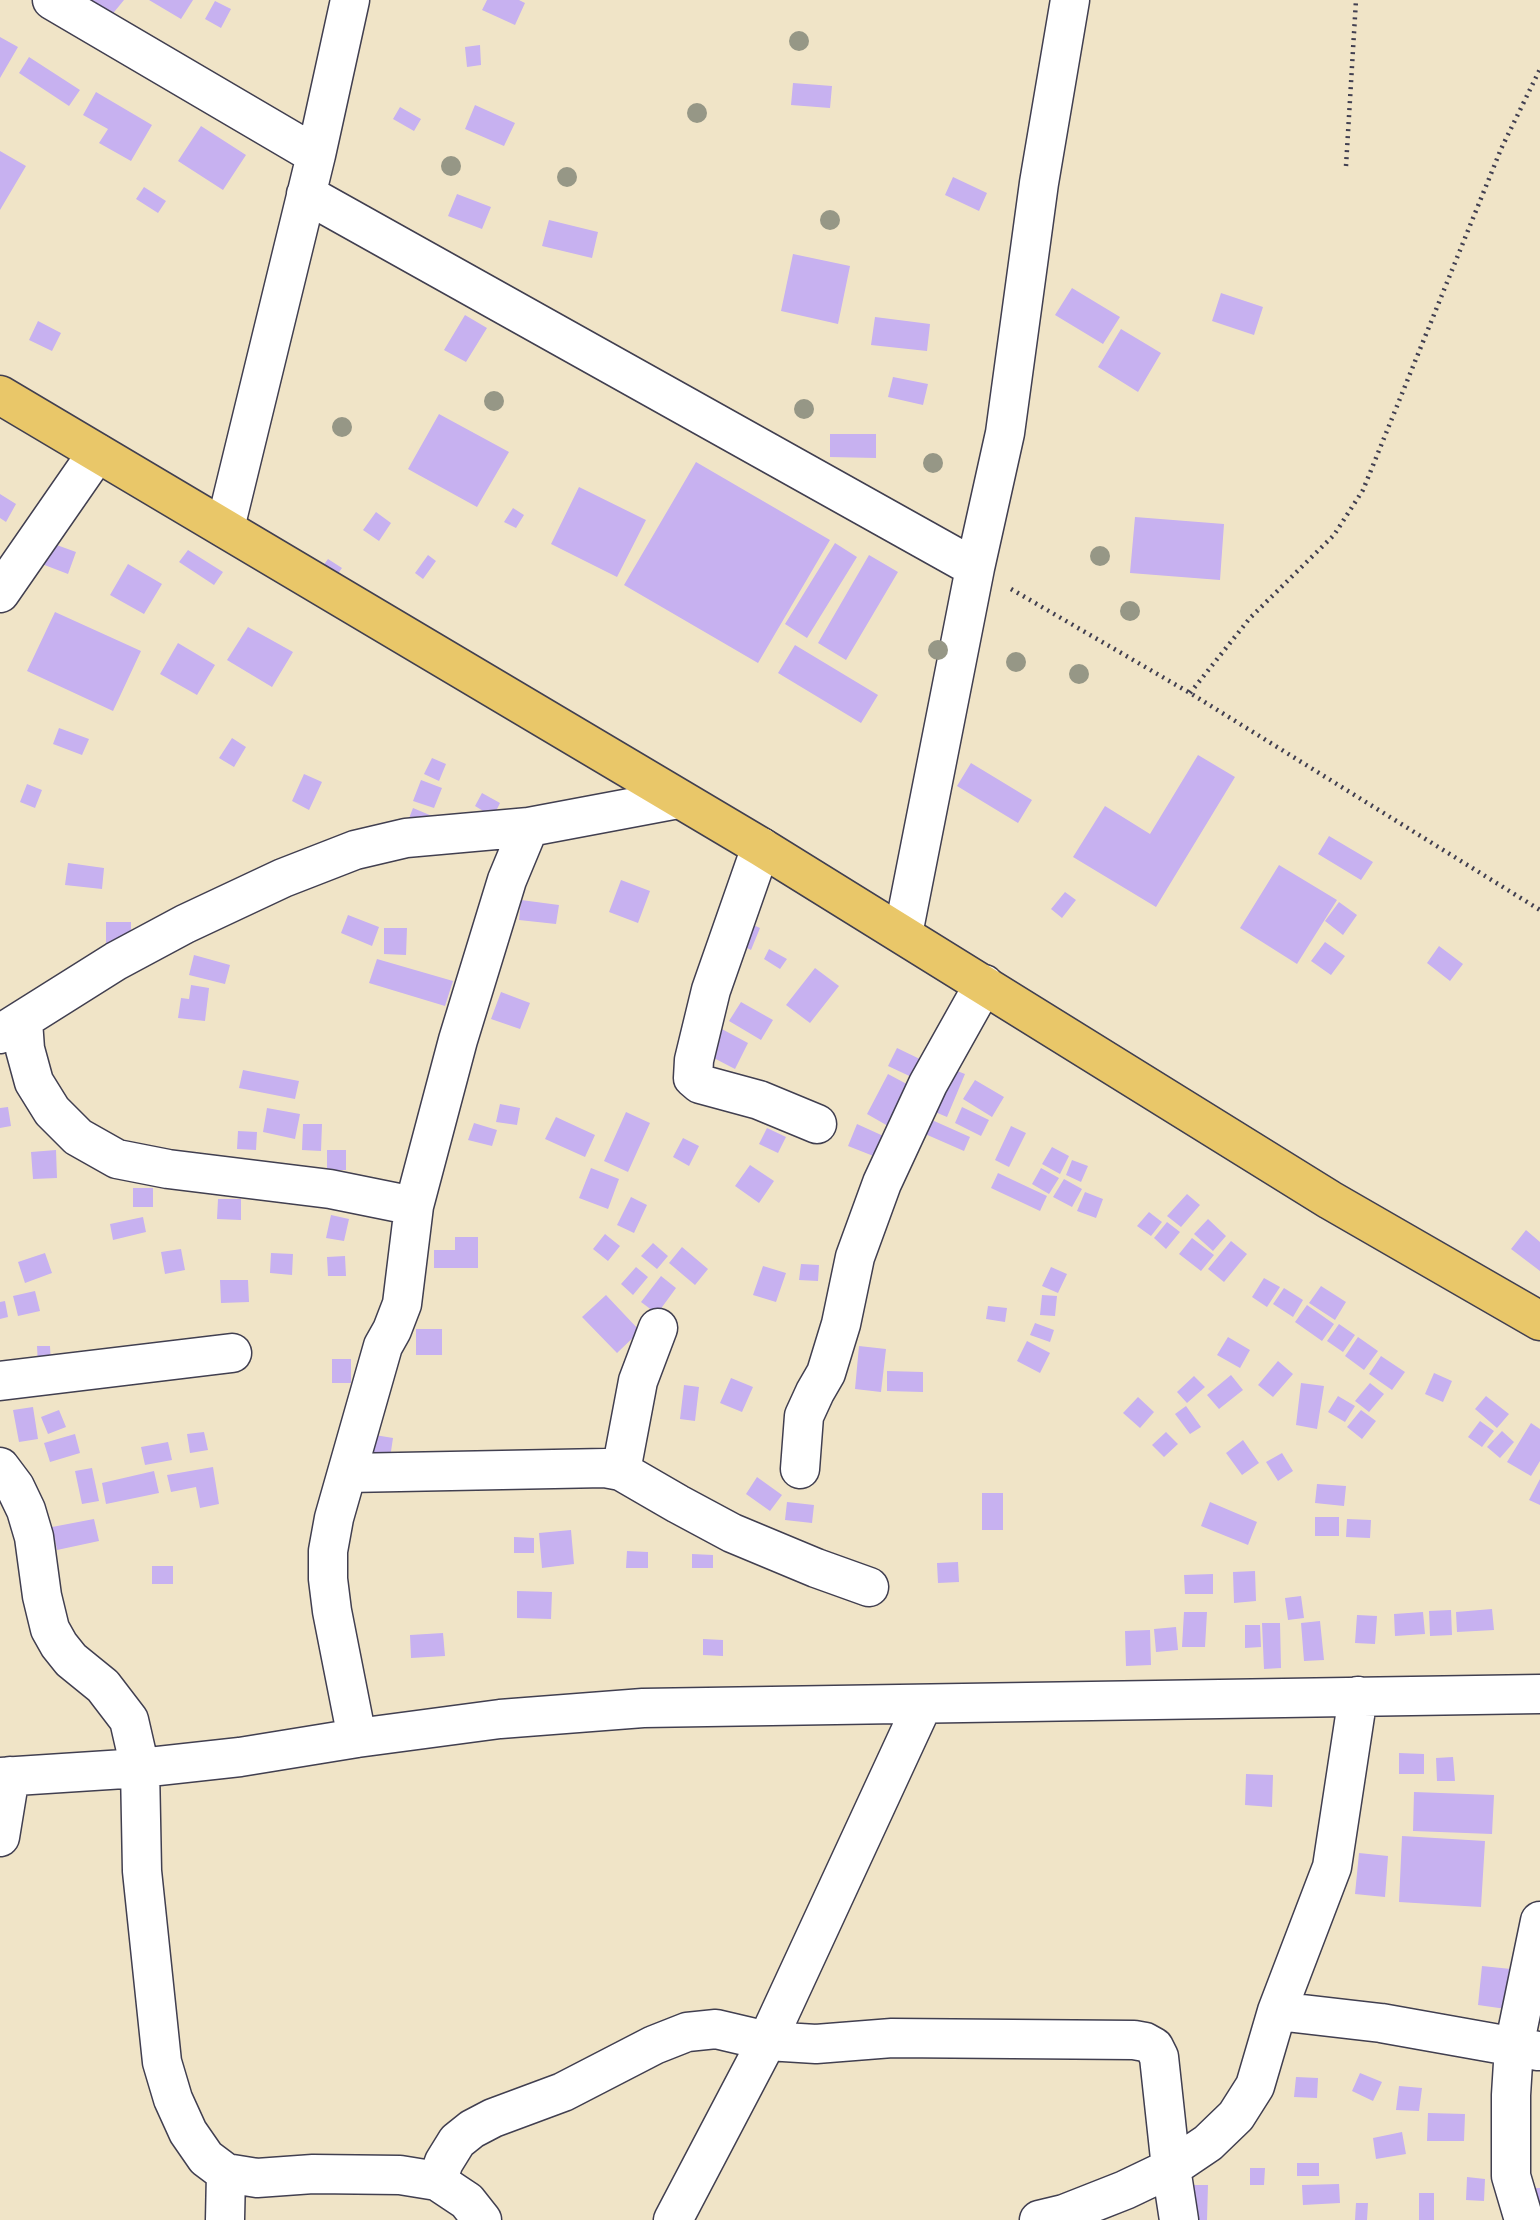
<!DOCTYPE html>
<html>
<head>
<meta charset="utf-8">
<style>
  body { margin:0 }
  canvas { display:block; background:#f0e4c7 }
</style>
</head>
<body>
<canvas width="1540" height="2220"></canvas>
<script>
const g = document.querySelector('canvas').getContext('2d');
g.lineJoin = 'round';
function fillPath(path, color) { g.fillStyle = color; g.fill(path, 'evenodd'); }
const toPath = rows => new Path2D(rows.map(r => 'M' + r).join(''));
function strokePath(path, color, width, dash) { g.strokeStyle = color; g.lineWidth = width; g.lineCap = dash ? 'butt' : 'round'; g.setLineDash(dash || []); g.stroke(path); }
const building = toPath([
  [93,0,124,0,110,17,91,3],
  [149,0,193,0,181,19],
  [487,0,519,0,525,3,515,25,482,10],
  [215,1,231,9,221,28,205,19],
  [0,37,18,47,0,78],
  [480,45,481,65,467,67,465,47],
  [29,57,80,90,69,106,19,73],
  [793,83,832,86,830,108,791,105],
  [96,92,152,125,131,161,99,143,108,129,83,115],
  [475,105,515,123,504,146,465,129],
  [400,107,421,119,414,131,393,119],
  [201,126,246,155,223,190,178,161],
  [0,151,26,166,0,210],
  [953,177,987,193,979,211,945,195],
  [144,187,166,201,158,213,136,199],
  [457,194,491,207,482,229,448,216],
  [549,220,598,232,592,258,542,246],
  [793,254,850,266,838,324,781,311],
  [1072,288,1120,317,1103,344,1055,315],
  [1221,293,1263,307,1254,335,1212,321],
  [465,315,487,328,466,362,444,350],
  [875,317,930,324,927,351,871,345],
  [38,321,61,333,52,351,29,340],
  [1121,329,1161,353,1138,392,1098,367],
  [893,377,928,384,923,405,888,397],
  [439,414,509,452,477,507,408,469],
  [830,434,876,434,876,458,830,457],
  [696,462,830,540,758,663,624,585],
  [579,487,646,520,617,577,551,544],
  [0,494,16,504,6,522,0,518],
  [513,508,524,515,516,528,504,522],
  [376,512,391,523,379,541,363,530],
  [1135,517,1224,524,1220,580,1130,573],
  [43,540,76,552,68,574,34,561],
  [835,543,857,557,807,638,785,624],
  [188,550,223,572,214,585,179,562],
  [428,555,436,561,423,579,415,573],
  [869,555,898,572,846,660,818,643],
  [328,559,342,568,334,579,320,570],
  [128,564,162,584,144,614,110,595],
  [55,612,141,651,113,711,27,671],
  [248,627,293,652,272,687,227,660],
  [178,643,215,665,197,695,160,674],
  [795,645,878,695,861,723,778,673],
  [59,728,89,739,82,755,53,744],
  [232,738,246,747,234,767,219,758],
  [1198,755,1235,777,1156,907,1073,857,1105,806,1150,834],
  [432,758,446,764,439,781,424,774],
  [971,763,1032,800,1018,823,957,786],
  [304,774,322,782,309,810,292,801],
  [421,780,442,788,434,808,413,801],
  [27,784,42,790,35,808,20,802],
  [482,793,500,803,493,817,475,806],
  [413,808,432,816,425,833,406,826],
  [1329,836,1373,862,1361,880,1318,854],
  [68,863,104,868,102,889,65,885],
  [1279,865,1337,900,1297,964,1240,928],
  [621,880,650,891,638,923,609,912],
  [1065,892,1076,900,1062,918,1051,909],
  [521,900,559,905,556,924,519,920],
  [1339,902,1357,915,1343,935,1325,921],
  [348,915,379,927,372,946,341,933],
  [742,920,760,928,751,950,733,941],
  [106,922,131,922,131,947,106,946],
  [384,928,407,928,406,955,384,954],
  [1325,942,1345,956,1331,975,1311,961],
  [1439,946,1463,964,1450,981,1427,963],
  [769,949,787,959,780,969,764,959],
  [194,955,230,965,225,984,189,975],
  [377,959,453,981,445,1006,369,983],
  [815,968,839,986,810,1023,786,1005],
  [191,985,209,988,205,1021,178,1018,181,998,189,999],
  [501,992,530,1003,520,1029,491,1019],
  [741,1002,773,1020,761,1040,729,1021],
  [718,1027,748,1043,735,1069,704,1053],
  [897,1048,926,1062,918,1080,888,1066],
  [947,1067,965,1074,947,1117,928,1109],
  [243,1070,299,1081,295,1099,239,1088],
  [888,1074,916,1089,895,1130,867,1114],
  [975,1080,1004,1097,992,1117,963,1099],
  [500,1104,520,1108,517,1125,496,1122],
  [8,1107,11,1126,0,1128,0,1108],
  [962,1107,989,1120,981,1136,955,1123],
  [267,1108,300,1114,295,1139,263,1132],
  [626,1112,650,1123,628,1172,604,1161],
  [923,1116,970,1137,964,1151,916,1130],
  [556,1117,595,1135,585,1157,545,1139],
  [474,1123,497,1130,492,1146,468,1140],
  [303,1124,322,1124,321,1151,302,1150],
  [857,1124,890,1139,881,1159,848,1146],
  [1011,1126,1026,1133,1009,1167,995,1160],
  [767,1128,786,1137,778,1153,759,1144],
  [238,1131,257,1132,256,1150,237,1149],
  [683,1138,699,1146,689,1166,673,1157],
  [1052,1147,1069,1156,1060,1174,1042,1164],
  [56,1150,57,1178,33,1179,31,1152],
  [327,1150,346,1150,346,1170,327,1170],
  [1072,1160,1088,1166,1081,1182,1066,1175],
  [750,1165,774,1181,759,1203,735,1186],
  [591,1168,619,1179,608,1209,579,1198],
  [1041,1168,1059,1178,1049,1194,1032,1184],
  [998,1173,1047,1196,1040,1211,991,1188],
  [1064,1179,1082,1189,1072,1207,1053,1197],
  [133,1188,153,1188,153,1207,133,1207],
  [1085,1192,1103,1199,1096,1218,1077,1211],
  [1187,1194,1200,1205,1181,1227,1167,1216],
  [631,1197,647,1205,634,1233,617,1225],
  [218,1199,241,1199,241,1220,217,1219],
  [1149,1212,1162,1222,1151,1236,1137,1226],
  [331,1215,349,1219,344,1241,326,1238],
  [143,1217,146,1232,113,1240,110,1224],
  [1208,1219,1226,1236,1213,1251,1194,1234],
  [1167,1222,1180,1232,1166,1249,1154,1238],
  [1526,1230,1540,1242,1540,1271,1511,1249],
  [605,1234,620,1246,608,1261,593,1249],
  [455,1237,478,1237,478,1268,434,1268,434,1250,455,1250],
  [1192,1238,1214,1255,1201,1271,1179,1254],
  [1231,1241,1247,1254,1224,1282,1208,1269],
  [653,1243,668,1256,657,1269,641,1256],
  [682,1247,708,1269,695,1285,669,1263],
  [181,1249,185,1270,165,1274,161,1252],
  [45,1253,52,1273,25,1283,18,1262],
  [271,1253,293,1254,292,1275,270,1273],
  [345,1256,346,1276,328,1276,327,1257],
  [801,1264,819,1265,818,1281,799,1280],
  [763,1266,786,1273,776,1302,753,1295],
  [636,1267,648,1277,633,1295,621,1284],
  [1051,1267,1067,1274,1058,1293,1042,1286],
  [661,1276,676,1288,657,1314,641,1302],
  [1264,1278,1280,1287,1267,1307,1252,1297],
  [220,1280,248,1280,249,1302,221,1303],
  [1321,1286,1346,1302,1335,1320,1309,1303],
  [1284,1288,1303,1300,1293,1317,1273,1304],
  [35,1291,40,1311,18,1316,13,1296],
  [606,1295,640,1331,617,1353,582,1317],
  [1042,1295,1057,1296,1055,1316,1040,1315],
  [5,1301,8,1317,0,1319,0,1302],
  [1307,1305,1334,1324,1322,1341,1295,1322],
  [988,1306,1007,1308,1005,1322,986,1319],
  [1035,1323,1054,1330,1050,1342,1030,1335],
  [1339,1324,1355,1335,1343,1352,1327,1341],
  [416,1329,442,1329,442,1355,416,1355],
  [1228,1337,1250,1350,1240,1368,1217,1355],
  [1358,1337,1378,1351,1364,1370,1345,1356],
  [1027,1341,1050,1353,1040,1373,1017,1361],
  [37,1346,50,1346,51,1364,38,1365],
  [859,1346,886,1349,881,1392,855,1389],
  [1381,1356,1405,1372,1392,1390,1369,1374],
  [332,1359,351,1359,351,1383,332,1383],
  [1278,1361,1293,1374,1273,1397,1258,1385],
  [887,1371,923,1372,923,1392,887,1391],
  [1434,1373,1452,1381,1443,1402,1425,1394],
  [1231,1375,1243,1390,1219,1409,1207,1395],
  [1194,1376,1205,1387,1187,1403,1177,1392],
  [731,1378,753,1387,742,1412,720,1403],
  [1301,1383,1324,1386,1317,1429,1296,1425],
  [1370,1383,1384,1394,1369,1412,1355,1401],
  [684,1385,699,1387,695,1421,680,1419],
  [1338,1396,1355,1406,1345,1422,1328,1412],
  [1486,1396,1509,1414,1497,1428,1475,1409],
  [1138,1397,1154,1412,1140,1428,1123,1413],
  [1186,1406,1201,1427,1190,1434,1175,1414],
  [33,1407,38,1439,19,1442,13,1410],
  [59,1410,66,1427,48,1434,41,1417],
  [1361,1410,1376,1421,1362,1439,1347,1427],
  [1480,1421,1494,1431,1482,1447,1468,1437],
  [1531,1423,1540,1429,1540,1461,1531,1476,1507,1462],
  [1502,1431,1514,1442,1500,1458,1487,1447],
  [204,1432,208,1450,190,1453,187,1434],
  [1166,1432,1178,1444,1164,1457,1152,1445],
  [75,1434,80,1453,50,1462,44,1443],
  [369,1434,393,1438,390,1458,365,1454],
  [1243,1440,1259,1463,1242,1475,1226,1453],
  [168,1442,172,1460,145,1465,141,1447],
  [1282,1453,1293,1471,1278,1481,1266,1462],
  [213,1467,219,1504,200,1508,196,1487,171,1492,167,1475],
  [92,1468,99,1501,82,1504,75,1471],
  [154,1471,159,1493,106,1504,102,1483],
  [757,1477,782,1495,770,1511,746,1494],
  [1540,1479,1540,1505,1529,1500],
  [1317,1484,1346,1486,1344,1506,1315,1503],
  [982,1493,1003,1493,1003,1530,982,1530],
  [787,1502,814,1505,812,1523,785,1520],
  [1210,1502,1257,1522,1248,1545,1201,1526],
  [1315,1517,1339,1517,1339,1536,1315,1536],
  [94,1519,99,1541,57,1550,52,1527],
  [1347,1519,1371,1520,1370,1538,1346,1537],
  [571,1530,574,1564,542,1568,539,1533],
  [514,1537,534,1538,534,1553,514,1553],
  [627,1551,648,1552,648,1568,626,1568],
  [692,1554,713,1555,713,1568,692,1568],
  [958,1562,959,1582,938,1583,937,1563],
  [152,1566,173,1566,173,1584,152,1584],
  [1255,1571,1256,1601,1234,1603,1233,1572],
  [1213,1574,1213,1594,1185,1594,1184,1575],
  [517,1591,552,1592,551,1619,517,1618],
  [1301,1596,1304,1618,1288,1620,1285,1598],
  [1492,1609,1494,1630,1457,1632,1456,1612],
  [1451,1610,1452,1635,1430,1636,1429,1611],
  [1184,1612,1207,1612,1205,1647,1182,1647],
  [1423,1612,1425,1634,1395,1636,1394,1614],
  [1357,1615,1377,1616,1375,1644,1355,1643],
  [1320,1621,1324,1660,1304,1661,1301,1623],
  [1262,1623,1280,1623,1281,1668,1264,1669],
  [1245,1625,1260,1625,1261,1647,1245,1648],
  [1176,1627,1178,1650,1156,1652,1154,1629],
  [1150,1630,1151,1665,1126,1666,1125,1631],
  [443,1633,445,1656,411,1658,410,1635],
  [703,1639,723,1640,723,1656,703,1655],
  [1399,1753,1424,1754,1424,1774,1399,1774],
  [1453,1757,1455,1781,1437,1781,1436,1758],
  [1246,1774,1273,1775,1272,1807,1245,1805],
  [1414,1792,1494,1795,1492,1834,1413,1831],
  [1402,1836,1485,1841,1481,1907,1399,1902],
  [1359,1853,1388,1856,1385,1897,1355,1894],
  [1482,1966,1511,1969,1506,2009,1478,2005],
  [1360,2073,1382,2082,1373,2101,1352,2091],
  [1296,2077,1318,2078,1317,2098,1294,2097],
  [1399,2086,1422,2088,1419,2111,1396,2110],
  [1428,2113,1465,2114,1464,2141,1427,2141],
  [1402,2132,1406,2154,1376,2159,1373,2138],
  [1297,2163,1319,2163,1319,2176,1297,2176],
  [1250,2168,1265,2168,1264,2185,1250,2185],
  [1467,2177,1485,2179,1484,2201,1466,2200],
  [1339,2184,1340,2203,1303,2205,1302,2185],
  [1189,2185,1208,2185,1207,2220,1188,2220],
  [1529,2188,1540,2188,1540,2205,1530,2206],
  [1419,2193,1434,2193,1434,2220,1419,2220],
  [1356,2203,1368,2203,1367,2220,1355,2220]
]);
const path = toPath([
  [1346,166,1356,0],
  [1011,589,1190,693,1540,910],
  [1190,693,1250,618,1334,535,1363,490,1501,149,1540,69]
]);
const minor = toPath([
  [52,0,316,155],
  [306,194,975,568],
  [225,528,316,155,350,0],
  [0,593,97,453],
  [761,847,711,990,694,1060,693,1078,700,1084,759,1100,817,1124],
  [903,934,975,568,1005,433,1039,183,1070,0],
  [23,1021,25,1049,34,1082,52,1111,78,1137,117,1159,168,1169,330,1189,414,1206],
  [0,1034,116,961,185,924,283,878,355,850,406,838,529,827,678,799],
  [0,1381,232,1353],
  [0,1467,15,1487,26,1510,34,1537,42,1596,50,1629,59,1645,71,1660,103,1686,129,1720,140,1768,142,1871,162,2062,173,2099,188,2132,206,2158,226,2173,225,2220],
  [800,1469,804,1416,815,1392,826,1373,841,1324,855,1257,882,1183,928,1084,984,984],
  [621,1471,638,1381,658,1328],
  [348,1473,605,1468,621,1471,678,1504,732,1533,816,1568,869,1587],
  [357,1738,332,1611,328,1579,328,1551,334,1518,383,1346,392,1330,402,1304,414,1206,458,1040,507,880,529,827],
  [0,1777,140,1768,240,1757,357,1738,500,1719,643,1708,1540,1694],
  [0,1837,10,1776],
  [1277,2011,1381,2023,1538,2051],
  [226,2173,257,2178,313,2174,400,2175,437,2181,467,2201,482,2220],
  [437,2181,444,2162,457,2141,472,2129,493,2118,563,2092,654,2045,687,2032,716,2029,767,2041,816,2044,892,2038,1134,2040,1145,2042,1154,2047,1159,2057,1171,2168,1179,2220],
  [673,2220,767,2041,922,1706],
  [1039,2220,1064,2214,1125,2190,1171,2168,1208,2143,1236,2116,1255,2086,1277,2011,1332,1867,1358,1696],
  [1524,2220,1511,2176,1511,2095,1514,2047,1540,1921]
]);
const major = toPath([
  [0,395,761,847,1330,1200,1540,1321]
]);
const trees = [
  [799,41],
  [697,113],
  [451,166],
  [567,177],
  [830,220],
  [494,401],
  [804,409],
  [342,427],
  [933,463],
  [1100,556],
  [1130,611],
  [938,650],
  [1016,662],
  [1079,674]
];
fillPath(building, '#c7b1f0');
strokePath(minor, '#413f50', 41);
strokePath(major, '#413f50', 41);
strokePath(path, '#413f50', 4.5, [2, 5]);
strokePath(minor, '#fff', 38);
strokePath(major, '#e9c769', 38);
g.fillStyle = '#969786';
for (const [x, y] of trees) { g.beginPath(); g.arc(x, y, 10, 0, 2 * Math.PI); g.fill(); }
</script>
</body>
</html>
